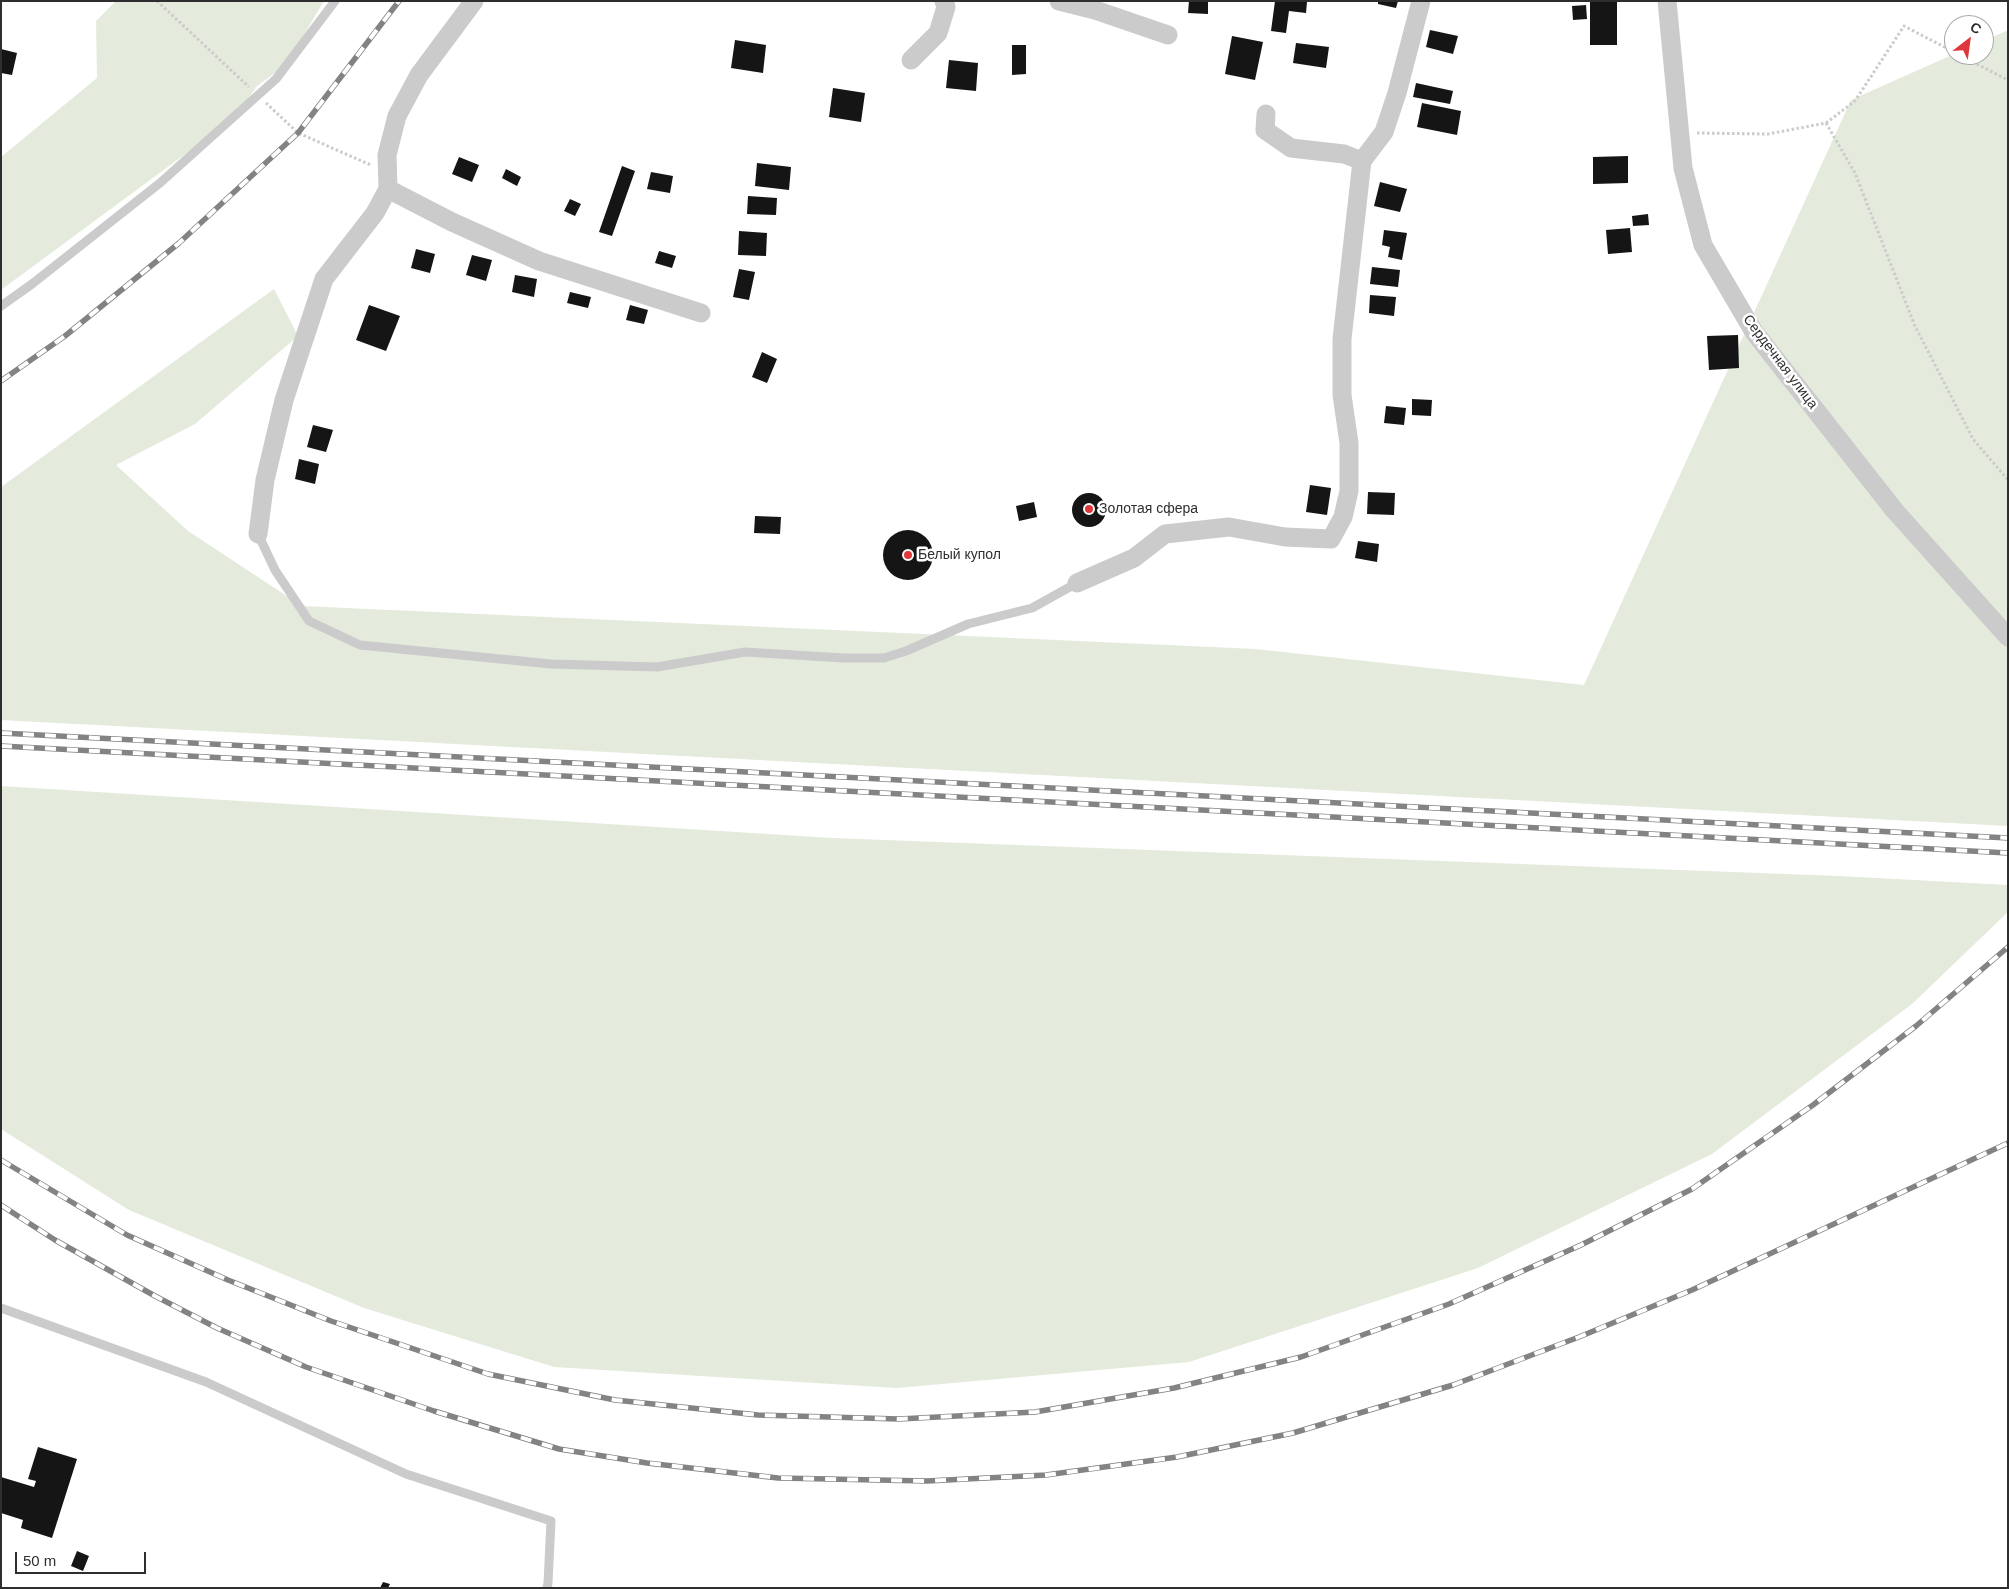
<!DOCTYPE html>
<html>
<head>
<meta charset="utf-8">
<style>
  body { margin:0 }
  #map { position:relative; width:2009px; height:1589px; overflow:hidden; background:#fff; font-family:Arial,sans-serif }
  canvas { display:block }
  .frame { position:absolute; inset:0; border:2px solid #2e2e2e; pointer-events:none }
  .north { position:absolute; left:1944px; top:15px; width:50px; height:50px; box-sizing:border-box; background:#fff; border:1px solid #ababab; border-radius:50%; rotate:30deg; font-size:14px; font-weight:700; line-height:20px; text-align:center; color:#2e2e2e }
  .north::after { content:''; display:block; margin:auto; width:18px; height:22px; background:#de383d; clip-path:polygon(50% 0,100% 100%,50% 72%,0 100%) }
  .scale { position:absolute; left:15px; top:1552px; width:131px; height:22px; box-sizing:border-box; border:2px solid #2e2e2e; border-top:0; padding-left:6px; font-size:15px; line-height:18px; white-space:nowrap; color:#2e2e2e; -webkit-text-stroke:4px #fff; paint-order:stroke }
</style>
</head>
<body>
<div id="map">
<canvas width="2009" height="1589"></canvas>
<div class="frame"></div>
<div class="north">С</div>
<div class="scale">50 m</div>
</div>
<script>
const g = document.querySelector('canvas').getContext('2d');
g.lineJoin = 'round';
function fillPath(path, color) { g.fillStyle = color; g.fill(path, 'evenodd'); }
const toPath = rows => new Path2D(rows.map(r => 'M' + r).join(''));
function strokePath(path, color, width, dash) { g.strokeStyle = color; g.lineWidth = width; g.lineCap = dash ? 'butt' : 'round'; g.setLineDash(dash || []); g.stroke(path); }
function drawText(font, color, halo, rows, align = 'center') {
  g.font = font + ' Arial,sans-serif'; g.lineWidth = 5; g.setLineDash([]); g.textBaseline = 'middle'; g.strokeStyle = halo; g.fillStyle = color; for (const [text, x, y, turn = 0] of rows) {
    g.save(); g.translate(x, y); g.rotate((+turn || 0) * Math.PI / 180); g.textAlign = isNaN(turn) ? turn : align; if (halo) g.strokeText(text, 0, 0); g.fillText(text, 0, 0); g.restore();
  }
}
const green = toPath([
  [116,1,324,1,286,65,257,86,240,111,192,149,1,290,1,157,97,78,96,21],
  [2008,30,2008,826,1,720,1,487,274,289,298,336,195,424,116,465,188,531,302,606,1256,649,1584,685,1851,100,1954,54,1984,55,1984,41],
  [1,786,832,838,1839,876,2008,885,2008,912,1912,1004,1712,1154,1478,1268,1189,1362,897,1388,554,1367,364,1308,129,1210,1,1129]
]);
const building = toPath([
  [1189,1,1208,1,1208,14,1188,13],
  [1275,1,1307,2,1306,13,1289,11,1286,33,1271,31],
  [1378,1,1398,1,1396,8,1378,4],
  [1590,2,1617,2,1617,45,1590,45],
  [1586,5,1587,19,1573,20,1572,6],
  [1430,30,1458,36,1453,54,1426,47],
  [1232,36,1263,42,1255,80,1225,74],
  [735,40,766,45,763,73,731,68],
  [1296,43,1329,47,1326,68,1293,63],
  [1012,45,1026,45,1026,74,1012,75],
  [1,49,17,53,12,75,1,73],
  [949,60,978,63,976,91,946,88],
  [1416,83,1453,91,1450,104,1413,97],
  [833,88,865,93,861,122,829,117],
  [1422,103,1461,111,1457,135,1417,127],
  [1628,156,1628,183,1593,184,1593,157],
  [459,157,479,165,472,182,452,174],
  [757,163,791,167,789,190,755,186],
  [622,166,635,171,612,236,599,232],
  [506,169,521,177,517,186,502,178],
  [651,172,673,176,670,193,647,189],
  [1380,182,1407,189,1400,212,1374,206],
  [748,196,777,198,776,215,747,214],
  [570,199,581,204,575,216,564,211],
  [1648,214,1649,225,1633,226,1632,216],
  [1630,228,1632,252,1608,254,1606,230],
  [1384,230,1407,233,1402,260,1388,257,1390,247,1382,245],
  [739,231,767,233,766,256,738,255],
  [416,249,435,254,430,273,411,268],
  [659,251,676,256,672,268,655,263],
  [472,255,492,260,486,281,466,275],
  [1372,267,1400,270,1398,287,1370,284],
  [739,269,755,272,749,300,733,297],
  [515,275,537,279,534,297,512,292],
  [570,292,591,297,588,308,567,303],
  [1370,295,1396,297,1394,316,1369,313],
  [369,305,400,316,386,351,356,340],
  [630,305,648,310,644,324,626,320],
  [1738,335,1739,368,1709,370,1707,336],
  [762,352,777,359,767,383,752,377],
  [1412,399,1432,400,1431,416,1412,415],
  [1386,406,1406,408,1404,425,1384,423],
  [313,425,333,430,326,452,307,447],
  [299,459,319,464,315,484,295,479],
  [1310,485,1331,488,1327,515,1306,512],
  [1368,492,1395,493,1394,515,1367,514],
  '1072 510a17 17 0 1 1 34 0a17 17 0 1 1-34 0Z',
  [1034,502,1037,517,1019,521,1016,506],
  [755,516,781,517,780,534,754,533],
  '883 555a25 25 0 1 1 50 0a25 25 0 1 1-50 0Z',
  [1358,541,1379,544,1377,562,1355,558],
  [38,1447,77,1459,52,1538,21,1528,23,1520,1,1513,1,1477,34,1487,36,1481,28,1479],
  [77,1551,89,1556,83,1571,71,1566],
  [383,1582,390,1584,388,1588,380,1588]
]);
const path = toPath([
  [157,1,249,87],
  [1959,55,2008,80],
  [266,103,298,133,371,165],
  [1826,123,1855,101,1904,26,1954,52],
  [1697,133,1768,134,1826,123,1855,173,1915,326,1973,439,2008,480]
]);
const lane = toPath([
  [1,306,32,284,160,183,276,79,335,1],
  [258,534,275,570,309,621,360,645,551,664,657,667,745,652,844,658,884,658,906,651,968,624,1032,608,1077,583],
  [1,1308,206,1382,406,1474,551,1521,548,1583,547,1588]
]);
const street = toPath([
  [474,1,419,75,397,116,387,155,388,189,452,222,539,261,701,313],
  [1059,1,1095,10,1168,35],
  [1667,1,1683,168,1703,245,1754,332,1895,511,2008,637],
  [911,60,938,33,946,7,944,1],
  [1266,114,1265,130,1291,148,1344,154,1362,161],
  [258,534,265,480,284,400,324,279,375,213,388,189],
  [1077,583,1134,558,1165,534,1229,527,1285,537,1331,539,1343,517,1349,491,1349,443,1342,395,1342,339,1362,161,1384,132,1397,93,1421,1]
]);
const rail = toPath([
  [1,381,65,336,179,243,298,133,399,1],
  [1,733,2008,838],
  [1,746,2008,853],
  [1,1160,127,1235,228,1280,331,1321,488,1374,615,1400,758,1415,899,1419,1035,1412,1174,1388,1301,1357,1449,1304,1581,1245,1692,1189,1813,1105,1916,1026,2008,947],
  [1,1205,55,1240,155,1296,217,1328,306,1367,434,1411,559,1449,647,1463,778,1478,927,1481,1046,1475,1177,1457,1293,1433,1453,1385,1579,1337,1692,1290,2008,1143]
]);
const markers = [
  [1089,509,5,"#de383d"],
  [908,555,5,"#de383d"]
];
const streetNames = [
  ["Сердечная улица",1780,362,53]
];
const poiNames = [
  ["Золотая сфера",1099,509],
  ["Белый купол",918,555]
];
fillPath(green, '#e4ebdc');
fillPath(building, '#151515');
strokePath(path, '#cbcbcb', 3, [2.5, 2.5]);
strokePath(lane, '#cbcbcb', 9);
strokePath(street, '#cbcbcb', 19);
strokePath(rail, '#838383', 5.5);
strokePath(rail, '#fff', 4, [11]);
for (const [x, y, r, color] of markers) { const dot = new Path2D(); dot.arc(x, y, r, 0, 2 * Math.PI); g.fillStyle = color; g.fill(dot); strokePath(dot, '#fff', 2); }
drawText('14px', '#2e2e2e', '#fff', streetNames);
drawText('14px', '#2e2e2e', '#fff', poiNames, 'left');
</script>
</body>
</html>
